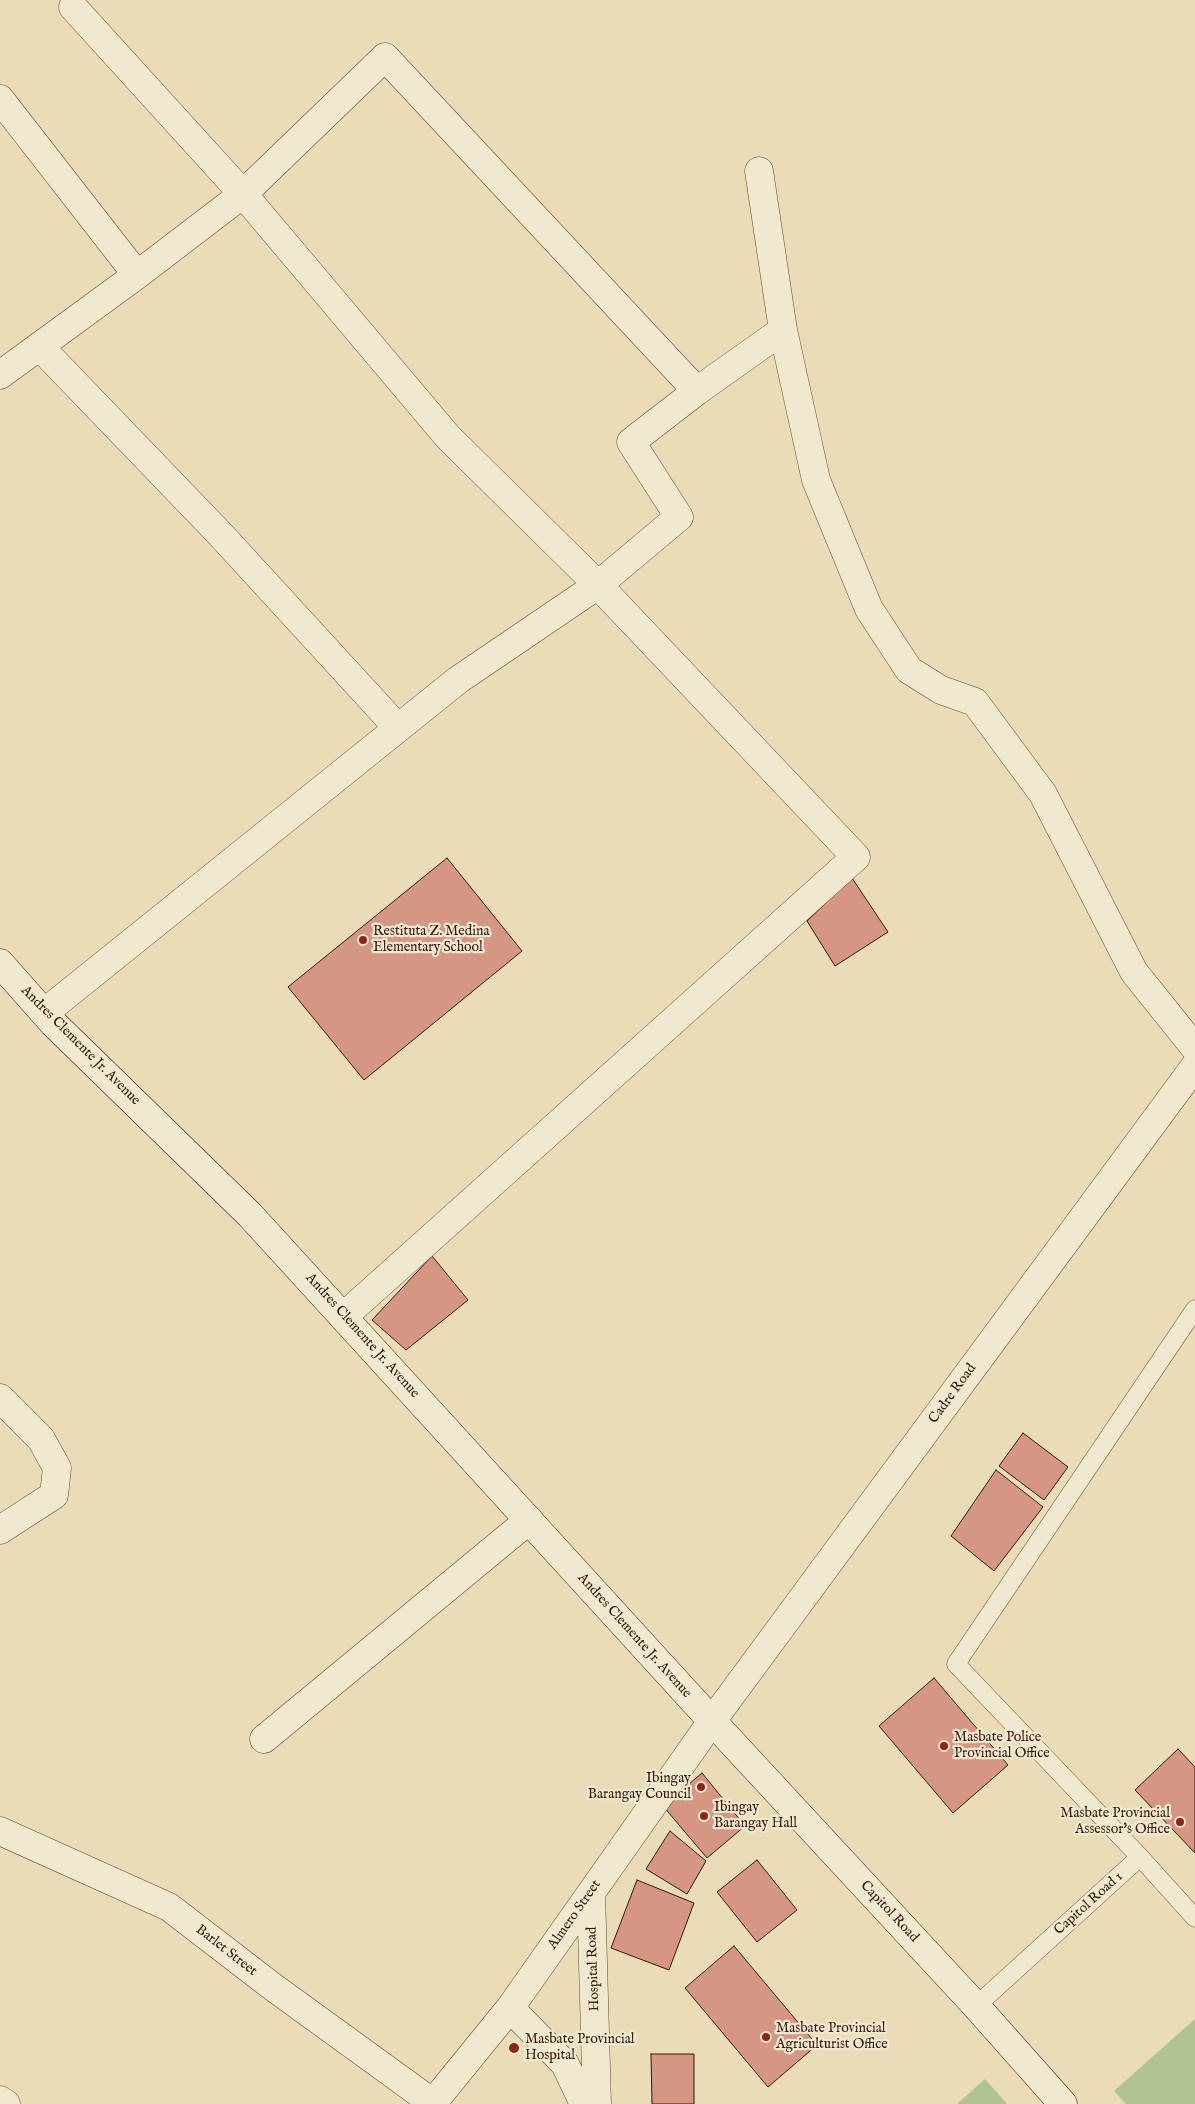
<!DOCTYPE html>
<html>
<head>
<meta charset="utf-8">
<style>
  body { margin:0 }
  canvas { display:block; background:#eadcb7 }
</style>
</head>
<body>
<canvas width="1195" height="2104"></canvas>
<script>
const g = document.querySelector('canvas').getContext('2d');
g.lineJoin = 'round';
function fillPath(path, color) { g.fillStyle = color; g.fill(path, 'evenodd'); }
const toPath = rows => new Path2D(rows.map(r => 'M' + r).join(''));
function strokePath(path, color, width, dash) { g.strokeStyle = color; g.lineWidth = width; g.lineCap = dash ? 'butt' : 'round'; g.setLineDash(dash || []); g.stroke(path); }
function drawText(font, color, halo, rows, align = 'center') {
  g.font = font + ' "IM FELL English",serif'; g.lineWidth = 4.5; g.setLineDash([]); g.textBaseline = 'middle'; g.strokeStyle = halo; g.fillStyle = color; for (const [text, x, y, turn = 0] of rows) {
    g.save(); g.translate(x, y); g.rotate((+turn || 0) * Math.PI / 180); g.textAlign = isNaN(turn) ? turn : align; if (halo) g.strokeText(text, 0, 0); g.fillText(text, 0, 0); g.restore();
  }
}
const green = toPath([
  [1195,2019,1195,2104,1126,2104,1114,2091],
  [985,2079,1007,2104,957,2104]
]);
const building = toPath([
  [447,858,522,951,364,1080,288,987,447,858],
  [852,878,888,932,835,966,807,921,852,878],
  [432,1256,468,1300,406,1350,372,1320,432,1256],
  [1023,1433,1068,1467,1044,1500,999,1466,1023,1433],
  [996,1470,1043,1507,994,1571,951,1536,996,1470],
  [934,1678,1008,1765,953,1813,879,1726,934,1678],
  [1178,1749,1195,1767,1195,1853,1135,1790,1178,1749],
  [702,1773,745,1826,707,1858,663,1806,702,1773],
  [670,1831,706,1861,687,1894,646,1869,670,1831],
  [757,1860,797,1910,757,1942,717,1892,757,1860],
  [637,1880,694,1903,669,1970,611,1948,637,1880],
  [734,1946,817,2045,768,2087,685,1988,734,1946],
  [651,2054,694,2054,694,2104,652,2104,651,2054]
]);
const service = toPath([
  [1140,1857,956,1664,1195,1309],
  [976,2006,1140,1857,1195,1918]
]);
const minor = toPath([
  [0,99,137,275],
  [759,171,783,330,816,480,869,609,909,670,941,690,975,702,1043,794,1134,972,1195,1048],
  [40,347,221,535,398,728],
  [0,375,137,275,243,194,385,57,697,391],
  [44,1013,458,680,598,585,448,437,243,194,73,7],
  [344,1316,856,857,598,585,679,517,631,442,697,391,783,330],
  [0,1398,41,1439,57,1468,54,1495,0,1530],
  [264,1739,529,1520],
  [0,1831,169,1907,273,1987,433,2103],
  [591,1893,597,2104],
  [510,2008,565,2064,584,2104],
  [0,2100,6,2104],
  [432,2104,510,2008,712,1721,1195,1066]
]);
const secondary = toPath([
  [0,963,53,1023,250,1215,712,1721,976,2006,1063,2104]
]);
const markers = [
  [363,940,5,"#8f2418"],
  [944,1746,5,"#8f2418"],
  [701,1787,5,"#8f2418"],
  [704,1816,5,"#8f2418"],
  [1180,1822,5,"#8f2418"],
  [766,2037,5,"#8f2418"],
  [514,2048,6,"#8f2418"]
];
const poiNames = [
  ["Restituta Z. Medina",373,932],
  ["Elementary School",373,948],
  ["Masbate Police",954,1738],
  ["Provincial Office",954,1754],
  ["Ibingay",691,1779,"right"],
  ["Barangay Council",691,1795,"right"],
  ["Ibingay",714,1808],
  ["Barangay Hall",714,1824],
  ["Masbate Provincial",1170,1814,"right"],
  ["Assessor's Office",1170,1830,"right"],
  ["Masbate Provincial",776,2029],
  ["Agriculturist Office",776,2045],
  ["Masbate Provincial",525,2040],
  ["Hospital",525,2056]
];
const streetNames = [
  ["Andres Clemente Jr. Avenue",80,1046,45],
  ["Andres Clemente Jr. Avenue",362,1336,48],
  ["Cadre Road",953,1394,-54],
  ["Andres Clemente Jr. Avenue",634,1636,48],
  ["Capitol Road 1",1089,1904,-42],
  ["Capitol Road",889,1912,47],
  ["Almero Street",575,1915,-55],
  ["Barlet Street",226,1951,38],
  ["Hospital Road",594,1969,-92]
];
fillPath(green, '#b1c293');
fillPath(building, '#d59784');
strokePath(building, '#37170b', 1);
strokePath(service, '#644836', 19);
strokePath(minor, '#644836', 29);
strokePath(secondary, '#37170b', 29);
strokePath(service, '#f1e8d0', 18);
strokePath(minor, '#f1e8d0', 28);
strokePath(secondary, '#f1e8d0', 28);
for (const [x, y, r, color] of markers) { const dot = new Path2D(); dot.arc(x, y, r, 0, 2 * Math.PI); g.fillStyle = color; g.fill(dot); strokePath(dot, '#f1e8d0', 2); }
drawText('14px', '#37170b', '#f1e8d0', poiNames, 'left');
drawText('14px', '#37170b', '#f1e8d0', streetNames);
</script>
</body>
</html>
